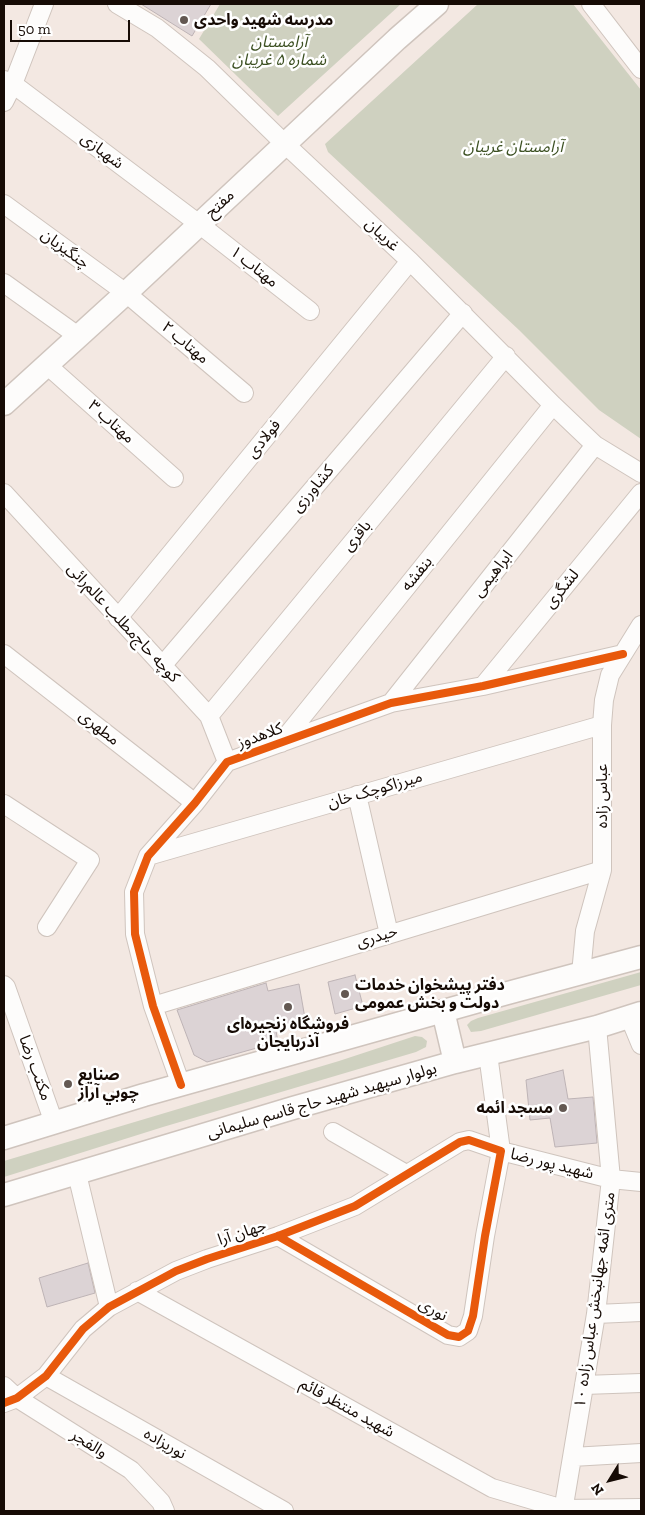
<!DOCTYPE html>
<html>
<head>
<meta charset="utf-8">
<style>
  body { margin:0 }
  #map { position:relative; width:645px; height:1515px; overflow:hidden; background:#f3e8e2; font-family:"Zilla Slab",serif }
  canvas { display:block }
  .frame { position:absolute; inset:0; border:5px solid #160b05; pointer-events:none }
  .north { position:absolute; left:585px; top:1455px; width:50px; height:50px; -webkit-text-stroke:4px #fff; paint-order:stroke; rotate:234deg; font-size:14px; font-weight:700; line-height:20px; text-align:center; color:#160b05 }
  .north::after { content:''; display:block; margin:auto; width:18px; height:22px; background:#160b05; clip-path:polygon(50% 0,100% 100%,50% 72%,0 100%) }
  .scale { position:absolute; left:10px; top:20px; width:120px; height:22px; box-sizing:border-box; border:2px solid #160b05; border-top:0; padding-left:6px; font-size:15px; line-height:18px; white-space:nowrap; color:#160b05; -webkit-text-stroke:4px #fff; paint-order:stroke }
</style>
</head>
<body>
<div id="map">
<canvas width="645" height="1515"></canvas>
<div class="frame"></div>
<div class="north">N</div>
<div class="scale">50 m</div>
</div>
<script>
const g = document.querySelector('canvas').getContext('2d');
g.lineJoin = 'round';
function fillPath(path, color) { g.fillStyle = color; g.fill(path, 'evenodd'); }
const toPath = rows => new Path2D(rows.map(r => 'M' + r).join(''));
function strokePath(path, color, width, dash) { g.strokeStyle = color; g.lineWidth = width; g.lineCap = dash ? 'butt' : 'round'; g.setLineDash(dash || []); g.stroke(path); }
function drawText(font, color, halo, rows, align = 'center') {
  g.font = font + ' "Zilla Slab","Noto Sans Arabic",serif'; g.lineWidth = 5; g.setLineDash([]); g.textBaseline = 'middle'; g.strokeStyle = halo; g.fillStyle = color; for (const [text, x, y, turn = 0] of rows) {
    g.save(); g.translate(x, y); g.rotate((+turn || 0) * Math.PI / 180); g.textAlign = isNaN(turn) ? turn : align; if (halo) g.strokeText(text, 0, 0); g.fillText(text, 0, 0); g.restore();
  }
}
const green = toPath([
  [220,4,401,4,278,116,199,39],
  [478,4,573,4,641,90,641,439,599,410,519,330,328,152,325,144],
  [641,972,641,985,481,1031,471,1032,467,1025,471,1021,478,1018],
  [415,1036,422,1037,427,1041,426,1047,416,1052,163,1127,4,1177,4,1161,339,1061]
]);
const building = toPath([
  [141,4,211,4,192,36,141,4],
  [355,975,363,1006,335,1014,328,982,355,975],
  [266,983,268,991,299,984,306,1024,276,1031,278,1042,207,1062,194,1055,177,1010,266,983],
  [563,1070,568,1099,593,1097,597,1143,555,1147,550,1118,530,1120,526,1080,563,1070],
  [88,1263,95,1293,47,1307,39,1278,88,1263]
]);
const minor = toPath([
  [117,4,157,28,207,68,285,144,410,261,553,405,595,445,641,473],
  [591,4,641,69],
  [4,80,13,84,199,224,310,311],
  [4,102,13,84,44,4],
  [4,204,126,293,244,393],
  [4,283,78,336],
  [47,365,174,478],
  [4,493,209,716,227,762],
  [118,618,410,261],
  [4,654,195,803],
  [162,666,463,313],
  [483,686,641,493],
  [391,703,595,445],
  [209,716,506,356],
  [281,743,553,405],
  [357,795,389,934],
  [4,804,90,860,47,927],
  [148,856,602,725],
  [581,974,585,931,602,870,602,725,604,700,610,675,641,625],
  [4,985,6,987,54,1123],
  [153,1006,602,870],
  [629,1016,641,1045],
  [488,1054,501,1151,611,1179,641,1182],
  [181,1085,153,1006,135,934,134,892,148,856,195,803,227,762,391,703,483,686,623,654],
  [333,1132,406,1174],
  [77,1174,109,1307],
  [137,1291,492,1488,563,1509,641,1508],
  [596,1314,641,1312],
  [46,1376,284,1511],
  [584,1385,641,1383],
  [4,1386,17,1398,131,1470,161,1502,165,1511],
  [4,1403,17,1398,46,1376,83,1329,109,1307,176,1271,207,1259,278,1236,355,1206,460,1142,469,1140,501,1151,485,1236,473,1316,468,1331,459,1337,448,1335,278,1236],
  [572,1457,641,1453],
  [563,1511,596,1314,611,1179,597,1027]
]);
const major = toPath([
  [4,404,126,293,397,39,437,4],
  [443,1011,455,1062],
  [4,1138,144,1095,504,994,641,957],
  [4,1195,293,1108,455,1062,597,1027,641,1013]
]);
const cycleway = toPath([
  [181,1085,153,1006,135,934,134,892,148,856,195,803,227,762,391,703,483,686,623,654],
  [4,1403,17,1398,46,1376,83,1329,109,1307,176,1271,207,1259,278,1236,355,1206,460,1142,469,1140,501,1151,485,1236,473,1316,468,1331,459,1337,448,1335,278,1236]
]);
const markers = [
  [184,20,5,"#635852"],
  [345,994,5,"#635852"],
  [288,1007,5,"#635852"],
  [68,1084,5,"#635852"],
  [563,1108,5,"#635852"]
];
const poiNames = [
  ["مدرسه شهید واحدی",194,20],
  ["دفتر پیشخوان خدمات",355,985],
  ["دولت و بخش عمومی",355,1003],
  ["فروشگاه زنجیره‌ای",288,1024,"center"],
  ["آذربایجان",288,1042,"center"],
  ["صنايع",78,1075],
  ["چوبي آراز",78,1093],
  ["مسجد ائمه",553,1108,"right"]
];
const parkNames = [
  ["آرامستان",279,42],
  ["شماره ۵ غریبان",279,60],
  ["آرامستان غریبان",513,147]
];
const streetNames = [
  ["شهبازی",102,151,37],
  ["مفتح",220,204,-43],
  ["غریبان",382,235,43],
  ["چنگیزیان",65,249,36],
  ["مهتاب ۱",254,267,38],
  ["مهتاب ۲",185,343,40],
  ["مهتاب ۳",111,422,42],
  ["فولادی",264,439,-51],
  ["کشاورزی",313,489,-50],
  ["باقری",357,536,-50],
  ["بنفشه",417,574,-51],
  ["ابراهیمی",493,574,-52],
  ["لشگری",562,589,-51],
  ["کوچه حاج‌مطلب عالم‌رائی",123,623,47],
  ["مطهری",99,728,38],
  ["کلاهدوز",260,736,-20],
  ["میرزاکوچک خان",375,790,-16],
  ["عباس زاده",602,796,-90],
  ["حیدری",377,937,-17],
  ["مکتب رضا",35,1068,70],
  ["بولوار سپهبد شهید حاج قاسم سلیمانی",322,1101,-16],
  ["شهید پور رضا",552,1164,14],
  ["جهان آرا",242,1233,-18],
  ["۱۰ متری ائمه جهانبخش عباس زاده",595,1300,-82],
  ["نوری",433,1310,30],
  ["شهید منتظر قائم",347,1408,29],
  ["والفجر",89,1444,32],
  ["نوریزاده",165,1444,30]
];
fillPath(green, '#cfd1c0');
fillPath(building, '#dcd3d5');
strokePath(building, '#bdb3b5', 1);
strokePath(minor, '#cfc4bd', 20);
strokePath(major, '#cfc4bd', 25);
strokePath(minor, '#fdfcfb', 18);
strokePath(major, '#fdfcfb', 22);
strokePath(cycleway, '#e8590c', 8);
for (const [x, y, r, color] of markers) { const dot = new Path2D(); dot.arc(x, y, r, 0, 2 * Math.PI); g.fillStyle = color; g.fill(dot); strokePath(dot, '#fff', 2); }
drawText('bold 16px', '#160b05', '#fff', poiNames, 'left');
drawText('italic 16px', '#3c5022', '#fff', parkNames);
drawText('16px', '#160b05', '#fff', streetNames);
</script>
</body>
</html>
